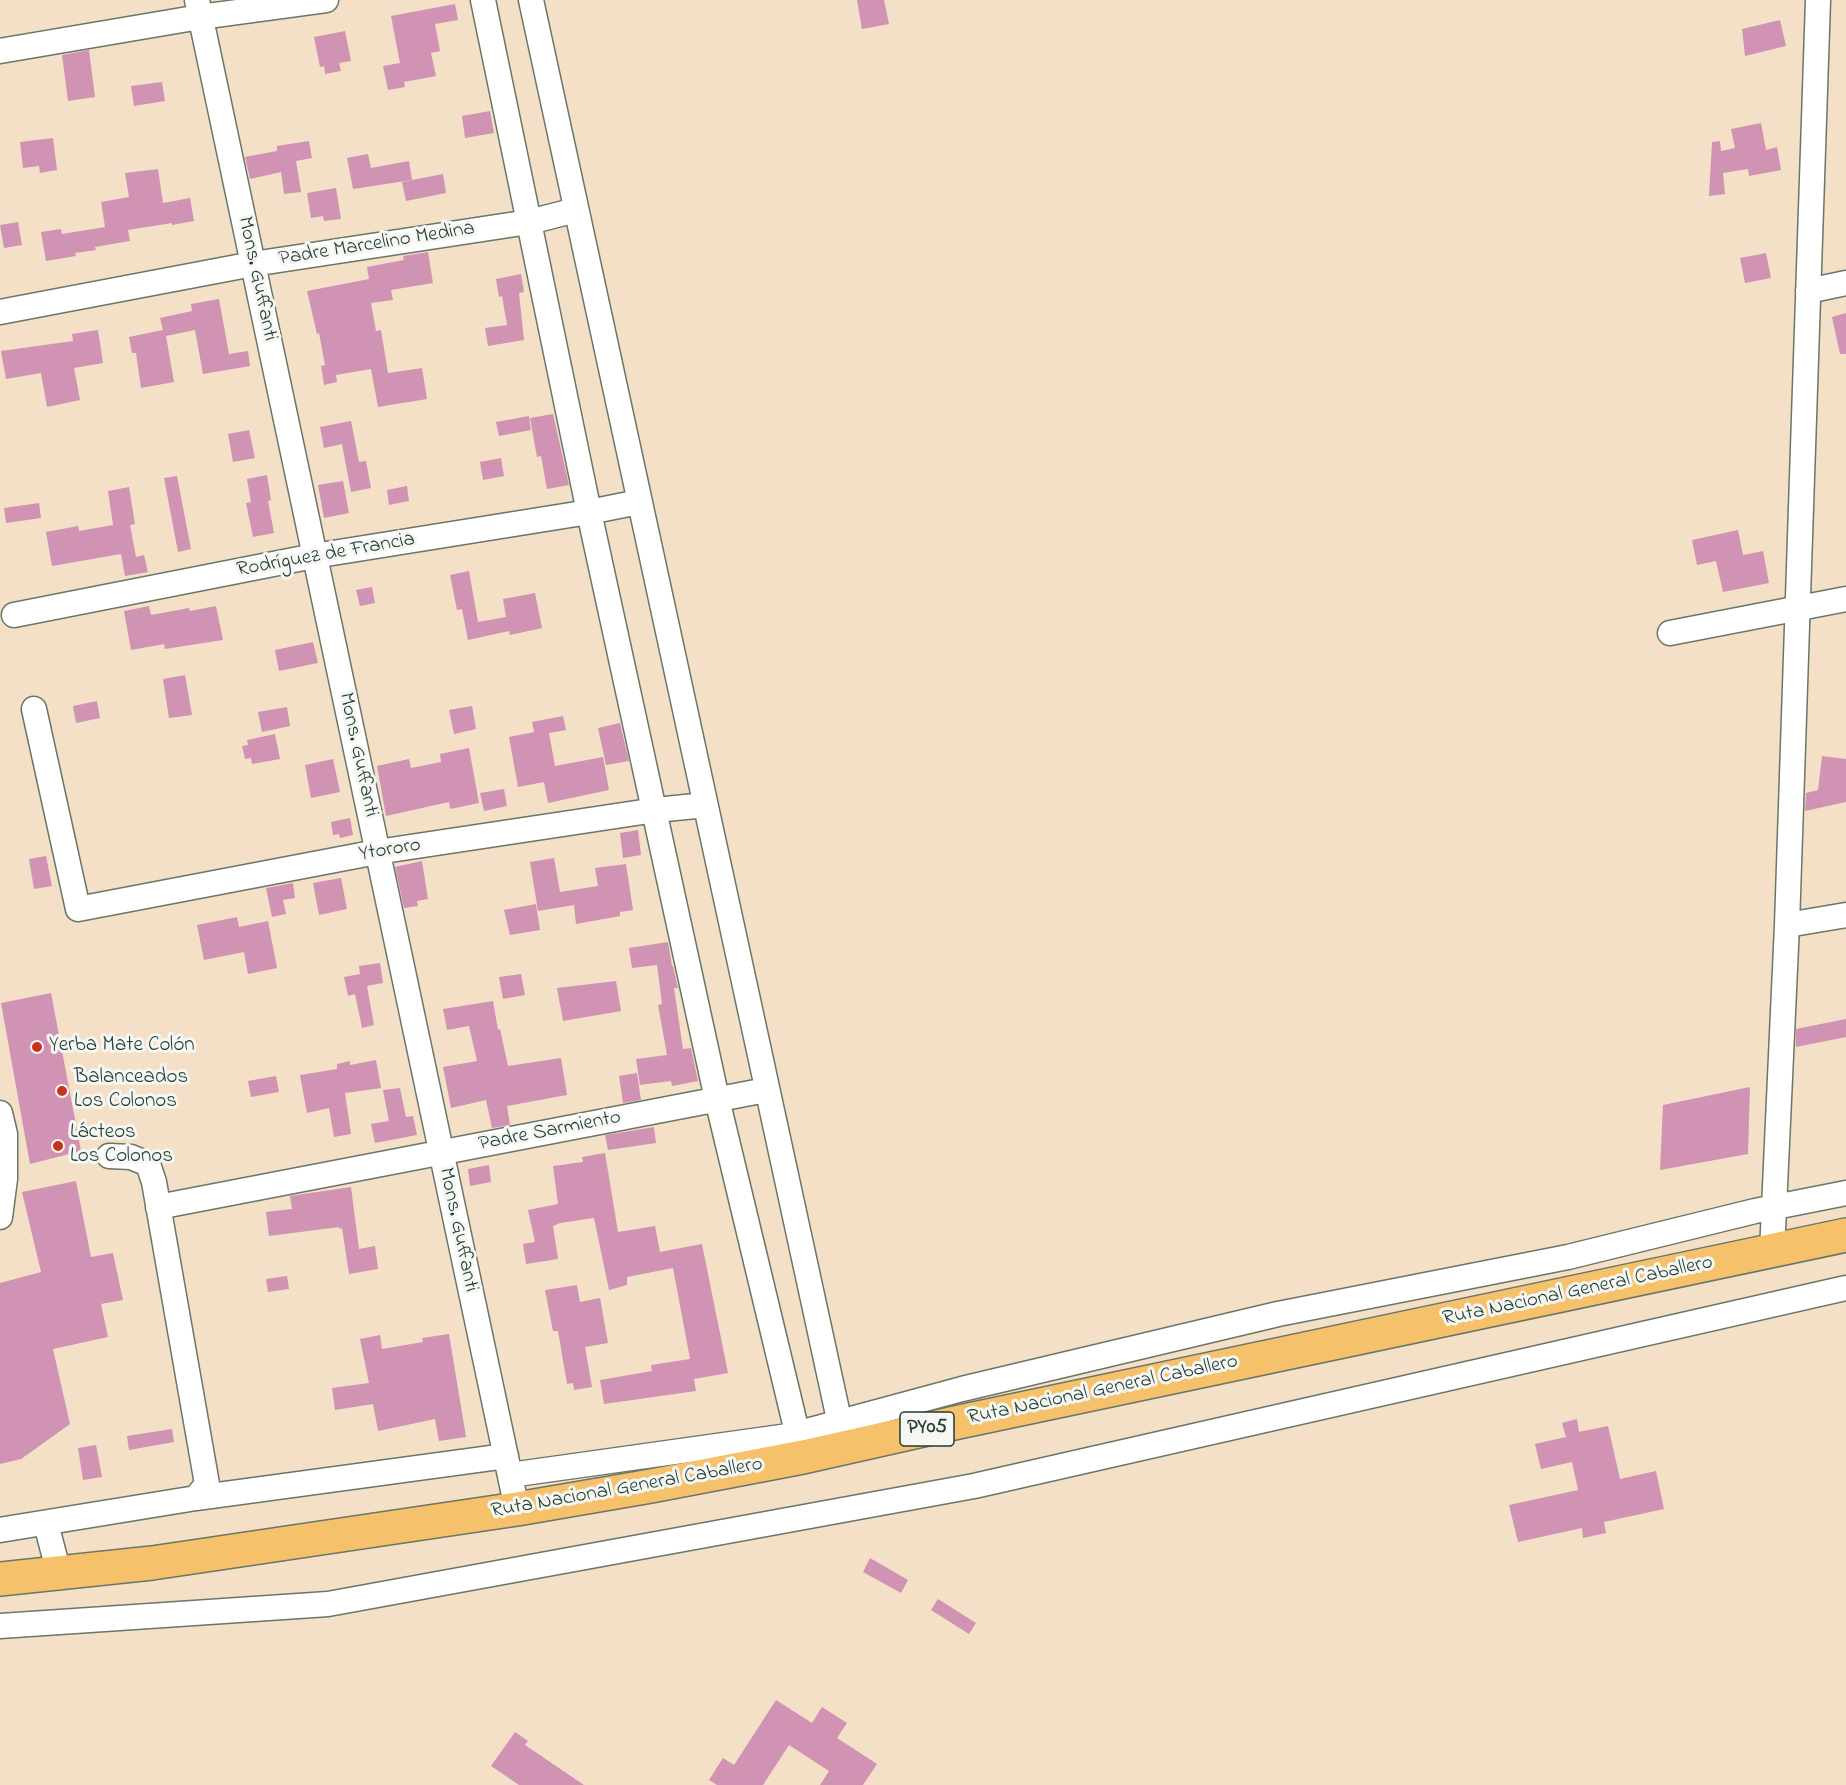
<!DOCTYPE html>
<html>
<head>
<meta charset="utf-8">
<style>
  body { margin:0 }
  canvas { display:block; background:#f4dfc7 }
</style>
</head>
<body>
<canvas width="1846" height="1785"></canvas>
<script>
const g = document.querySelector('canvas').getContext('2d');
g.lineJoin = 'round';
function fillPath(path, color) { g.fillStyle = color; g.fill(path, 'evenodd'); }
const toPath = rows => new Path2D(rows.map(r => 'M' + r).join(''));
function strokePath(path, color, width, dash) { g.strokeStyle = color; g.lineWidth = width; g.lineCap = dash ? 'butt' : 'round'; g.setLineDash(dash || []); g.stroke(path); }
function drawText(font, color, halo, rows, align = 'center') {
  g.font = font + ' "Indie Flower",sans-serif'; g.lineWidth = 6; g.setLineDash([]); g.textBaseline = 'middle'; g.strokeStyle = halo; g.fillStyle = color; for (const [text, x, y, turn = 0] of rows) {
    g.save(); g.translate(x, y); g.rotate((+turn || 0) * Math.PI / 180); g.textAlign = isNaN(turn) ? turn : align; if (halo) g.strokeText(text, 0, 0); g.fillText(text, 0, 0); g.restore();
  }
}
const building = toPath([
  [857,0,884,0,889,24,862,29],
  [455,4,458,20,435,24,440,51,431,53,436,76,404,82,405,87,388,90,383,66,400,63,391,16],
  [1780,20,1786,46,1745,56,1742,29],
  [345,31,351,61,339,63,341,71,325,74,324,66,320,67,314,37],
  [89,50,95,97,68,101,62,55],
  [162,82,165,101,134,106,131,86],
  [490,111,494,133,465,138,462,116],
  [1761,123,1766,150,1777,147,1781,170,1749,176,1748,169,1723,173,1725,194,1709,196,1712,142,1720,141,1721,151,1735,148,1731,129],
  [53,138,57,170,40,173,39,166,23,168,20,142],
  [309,141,312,158,296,161,301,192,284,194,281,172,250,179,245,157,277,151,277,146],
  [368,154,371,168,409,161,412,180,353,189,347,158],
  [158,169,163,203,190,198,194,221,172,225,172,223,128,230,130,241,95,247,96,250,75,253,76,256,46,261,41,232,61,229,62,234,105,227,101,202,129,197,125,173],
  [443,174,446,193,406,201,402,182],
  [336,188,341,219,324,221,323,216,311,218,307,193],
  [18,222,22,245,4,248,0,225],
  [428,252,433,283,391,290,393,300,371,303,376,331,381,330,388,373,422,368,427,399,378,407,371,369,336,375,337,382,324,385,321,366,325,365,319,333,317,334,307,291,369,279,367,267,404,260,403,256],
  [1766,253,1771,278,1745,283,1740,258],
  [521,274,524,292,519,293,524,340,488,346,485,328,507,325,502,296,499,297,496,279],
  [219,299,229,354,248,351,250,366,203,374,195,330,166,336,174,382,141,388,136,353,132,353,129,337,163,330,160,318,192,311,191,304],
  [1846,313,1846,354,1840,354,1832,317],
  [98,330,103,363,74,368,80,400,47,407,41,373,6,379,1,351,73,341,72,334],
  [553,414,569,485,547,489,541,456,537,457,530,418],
  [529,416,531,430,499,436,496,422],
  [351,421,359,462,366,461,371,488,351,492,342,444,324,448,320,427],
  [249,430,255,458,233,462,228,434],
  [501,458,504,476,483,480,480,462],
  [267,475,271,500,268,501,274,533,253,537,246,503,251,502,247,479],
  [177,476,191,549,178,552,164,478],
  [343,481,349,513,324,518,318,485],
  [407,486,409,501,389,505,387,490],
  [129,487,135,524,130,525,136,557,144,555,148,572,125,576,121,554,52,566,46,532,78,526,79,531,113,525,108,491],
  [39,503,41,518,6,523,4,508],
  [1738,530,1743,555,1763,551,1769,583,1723,592,1716,561,1697,565,1692,540],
  [469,571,478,622,506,617,503,599,535,593,542,628,510,635,509,631,468,640,462,609,457,610,450,575],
  [372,587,375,603,360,606,356,590],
  [149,606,151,615,189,608,190,611,216,606,223,640,165,649,164,644,131,650,124,611],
  [313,642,318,663,279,671,275,650],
  [185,675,192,715,169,718,163,679],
  [97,701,100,718,76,723,73,706],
  [472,706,476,729,454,734,449,710],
  [287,707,290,726,262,732,258,712],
  [563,716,566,730,549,733,555,766,603,757,609,790,548,803,544,782,518,787,509,737,534,732,532,722],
  [620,723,629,761,606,765,598,728],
  [275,734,280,759,252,764,251,758,245,759,242,746,248,745,247,740],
  [469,748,479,803,450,809,449,802,386,816,377,766,409,759,411,768,441,762,440,754],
  [1822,756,1846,759,1846,802,1805,811,1806,793,1818,790],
  [333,759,340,792,311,798,305,765],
  [504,789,507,806,484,811,480,793],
  [350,818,353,835,340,838,339,834,333,835,331,822],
  [638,830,641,855,623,858,620,833],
  [46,856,52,886,34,889,29,859],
  [554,858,560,892,598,886,595,868,626,864,633,910,620,912,620,916,576,924,574,905,538,911,530,862],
  [422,861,428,899,417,901,418,906,404,908,395,867],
  [341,878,347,909,319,915,313,883],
  [293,883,295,898,283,900,286,914,272,917,266,888],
  [536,904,540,930,510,935,504,910],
  [237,917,239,927,268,921,277,968,248,974,244,952,204,960,197,925],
  [668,942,672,966,673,966,678,988,674,988,683,1049,691,1048,698,1081,672,1086,671,1081,640,1085,636,1059,667,1055,658,1005,662,1004,657,965,632,968,629,948],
  [380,963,383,983,367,986,374,1025,362,1028,355,994,348,996,344,977,360,974,359,966],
  [521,974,525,995,503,999,499,977],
  [616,981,621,1011,563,1021,557,988],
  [51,993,81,1151,30,1164,1,1003],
  [493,1001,498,1030,500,1029,508,1066,561,1058,567,1095,507,1106,510,1125,492,1128,486,1100,451,1108,443,1067,477,1061,469,1026,447,1030,443,1009],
  [1846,1019,1846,1037,1796,1047,1796,1029],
  [376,1060,381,1088,345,1093,351,1134,334,1137,329,1108,307,1113,300,1075,337,1069,337,1064,350,1061,350,1065],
  [637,1073,641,1100,623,1103,619,1076],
  [276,1076,279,1092,251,1097,248,1081],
  [1750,1087,1748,1154,1660,1170,1663,1105],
  [400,1088,406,1117,413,1116,417,1135,375,1143,371,1124,389,1121,383,1090],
  [654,1127,656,1143,608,1150,605,1135],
  [605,1153,618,1232,655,1226,660,1252,702,1244,728,1373,694,1379,696,1391,604,1404,600,1380,652,1371,651,1365,690,1359,673,1268,627,1277,627,1285,609,1290,594,1218,560,1223,553,1226,558,1259,526,1264,523,1244,535,1242,528,1210,558,1204,553,1166,583,1162,582,1157],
  [489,1165,491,1182,470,1186,468,1169],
  [76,1181,91,1257,113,1253,123,1300,101,1304,108,1337,53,1349,70,1424,21,1459,0,1464,0,1283,41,1272,22,1192],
  [351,1187,359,1249,375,1246,378,1269,349,1274,342,1228,339,1229,339,1227,269,1236,266,1212,292,1209,290,1196],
  [287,1276,289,1289,268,1292,266,1279],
  [577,1285,580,1302,600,1298,608,1343,585,1347,592,1387,574,1390,573,1383,567,1384,558,1331,553,1331,545,1290],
  [449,1334,466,1437,439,1441,435,1419,378,1431,373,1404,335,1410,332,1388,369,1383,360,1339,380,1335,382,1349,423,1342,422,1338],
  [1577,1419,1579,1432,1608,1426,1620,1479,1656,1471,1664,1509,1604,1522,1606,1533,1583,1538,1582,1528,1518,1542,1509,1505,1578,1490,1572,1462,1541,1469,1535,1444,1566,1437,1562,1423],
  [172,1429,174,1442,129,1450,127,1436],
  [96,1445,102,1477,83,1480,78,1448],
  [870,1558,908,1580,901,1593,863,1572],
  [938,1599,976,1623,969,1634,931,1610],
  [776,1700,812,1723,822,1707,847,1723,837,1738,877,1764,863,1785,820,1785,829,1771,789,1745,763,1785,717,1785,709,1780,723,1758,734,1765],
  [515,1732,528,1741,525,1745,584,1785,519,1785,491,1766]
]);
const minor = toPath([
  [197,0,517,1509],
  [483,0,589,512,717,1099,803,1457],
  [531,0,845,1447],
  [0,51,200,17,326,0],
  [1808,291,1846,283],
  [0,312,253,264,529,222,576,210],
  [14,615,314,556,589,512,639,502],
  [1670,633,1846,599],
  [34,709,78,909,377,852,656,810,705,805],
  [1787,925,1846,915],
  [0,1113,5,1134,5,1179,0,1217],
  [109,1156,131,1157,148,1164,154,1182,207,1484,196,1498],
  [158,1207,766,1090],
  [1772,1252,1787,925,1818,0],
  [510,1475,788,1436,962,1389,1278,1314,1568,1257,1755,1211,1846,1193],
  [46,1524,59,1573],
  [0,1530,196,1498,506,1456],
  [0,1626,328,1604,974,1486,1846,1288]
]);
const highway = toPath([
  [0,1579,152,1563,517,1509,651,1486,803,1457,959,1422,1846,1235]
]);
const markers = [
  [37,1047,6,"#c8321e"],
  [62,1091,6,"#c8321e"],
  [58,1146,6,"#c8321e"]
];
const shields = [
  [927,1429,54]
];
const shieldNames = [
  ["PY05",927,1429]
];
const streetNames = [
  ["Padre Marcelino Medina",377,245,-9],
  ["Mons. Guffanti",256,279,78],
  ["Rodríguez de Francia",326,556,-10],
  ["Mons. Guffanti",357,755,78],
  ["Ytororo",390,851,-9],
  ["Padre Sarmiento",550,1132,-11],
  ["Mons. Guffanti",457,1230,78],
  ["Ruta Nacional General Caballero",1578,1292,-12],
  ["Ruta Nacional General Caballero",1103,1391,-12],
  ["Ruta Nacional General Caballero",627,1489,-10]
];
const poiNames = [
  ["Yerba Mate Colón",49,1047],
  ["Balanceados",74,1079],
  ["Los Colonos",74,1103],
  ["Lácteos",70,1134],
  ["Los Colonos",70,1158]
];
fillPath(building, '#d093b3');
strokePath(minor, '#6a7667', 27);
strokePath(highway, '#6a7667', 36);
strokePath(minor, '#fff', 24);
strokePath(highway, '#f6c16b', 33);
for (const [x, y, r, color] of markers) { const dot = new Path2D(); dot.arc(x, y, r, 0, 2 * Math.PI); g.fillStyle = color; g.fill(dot); strokePath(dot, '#f6f6f2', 2); }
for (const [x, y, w] of shields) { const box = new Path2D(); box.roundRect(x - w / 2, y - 17, w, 34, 4.5); g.fillStyle = '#f6f6f2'; g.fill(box); strokePath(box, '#1f3d34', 1.5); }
drawText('bold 20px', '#1f3d34', null, shieldNames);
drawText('21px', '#1f3d34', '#f6f6f2', streetNames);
drawText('21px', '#1f3d34', '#f6f6f2', poiNames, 'left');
</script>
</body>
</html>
